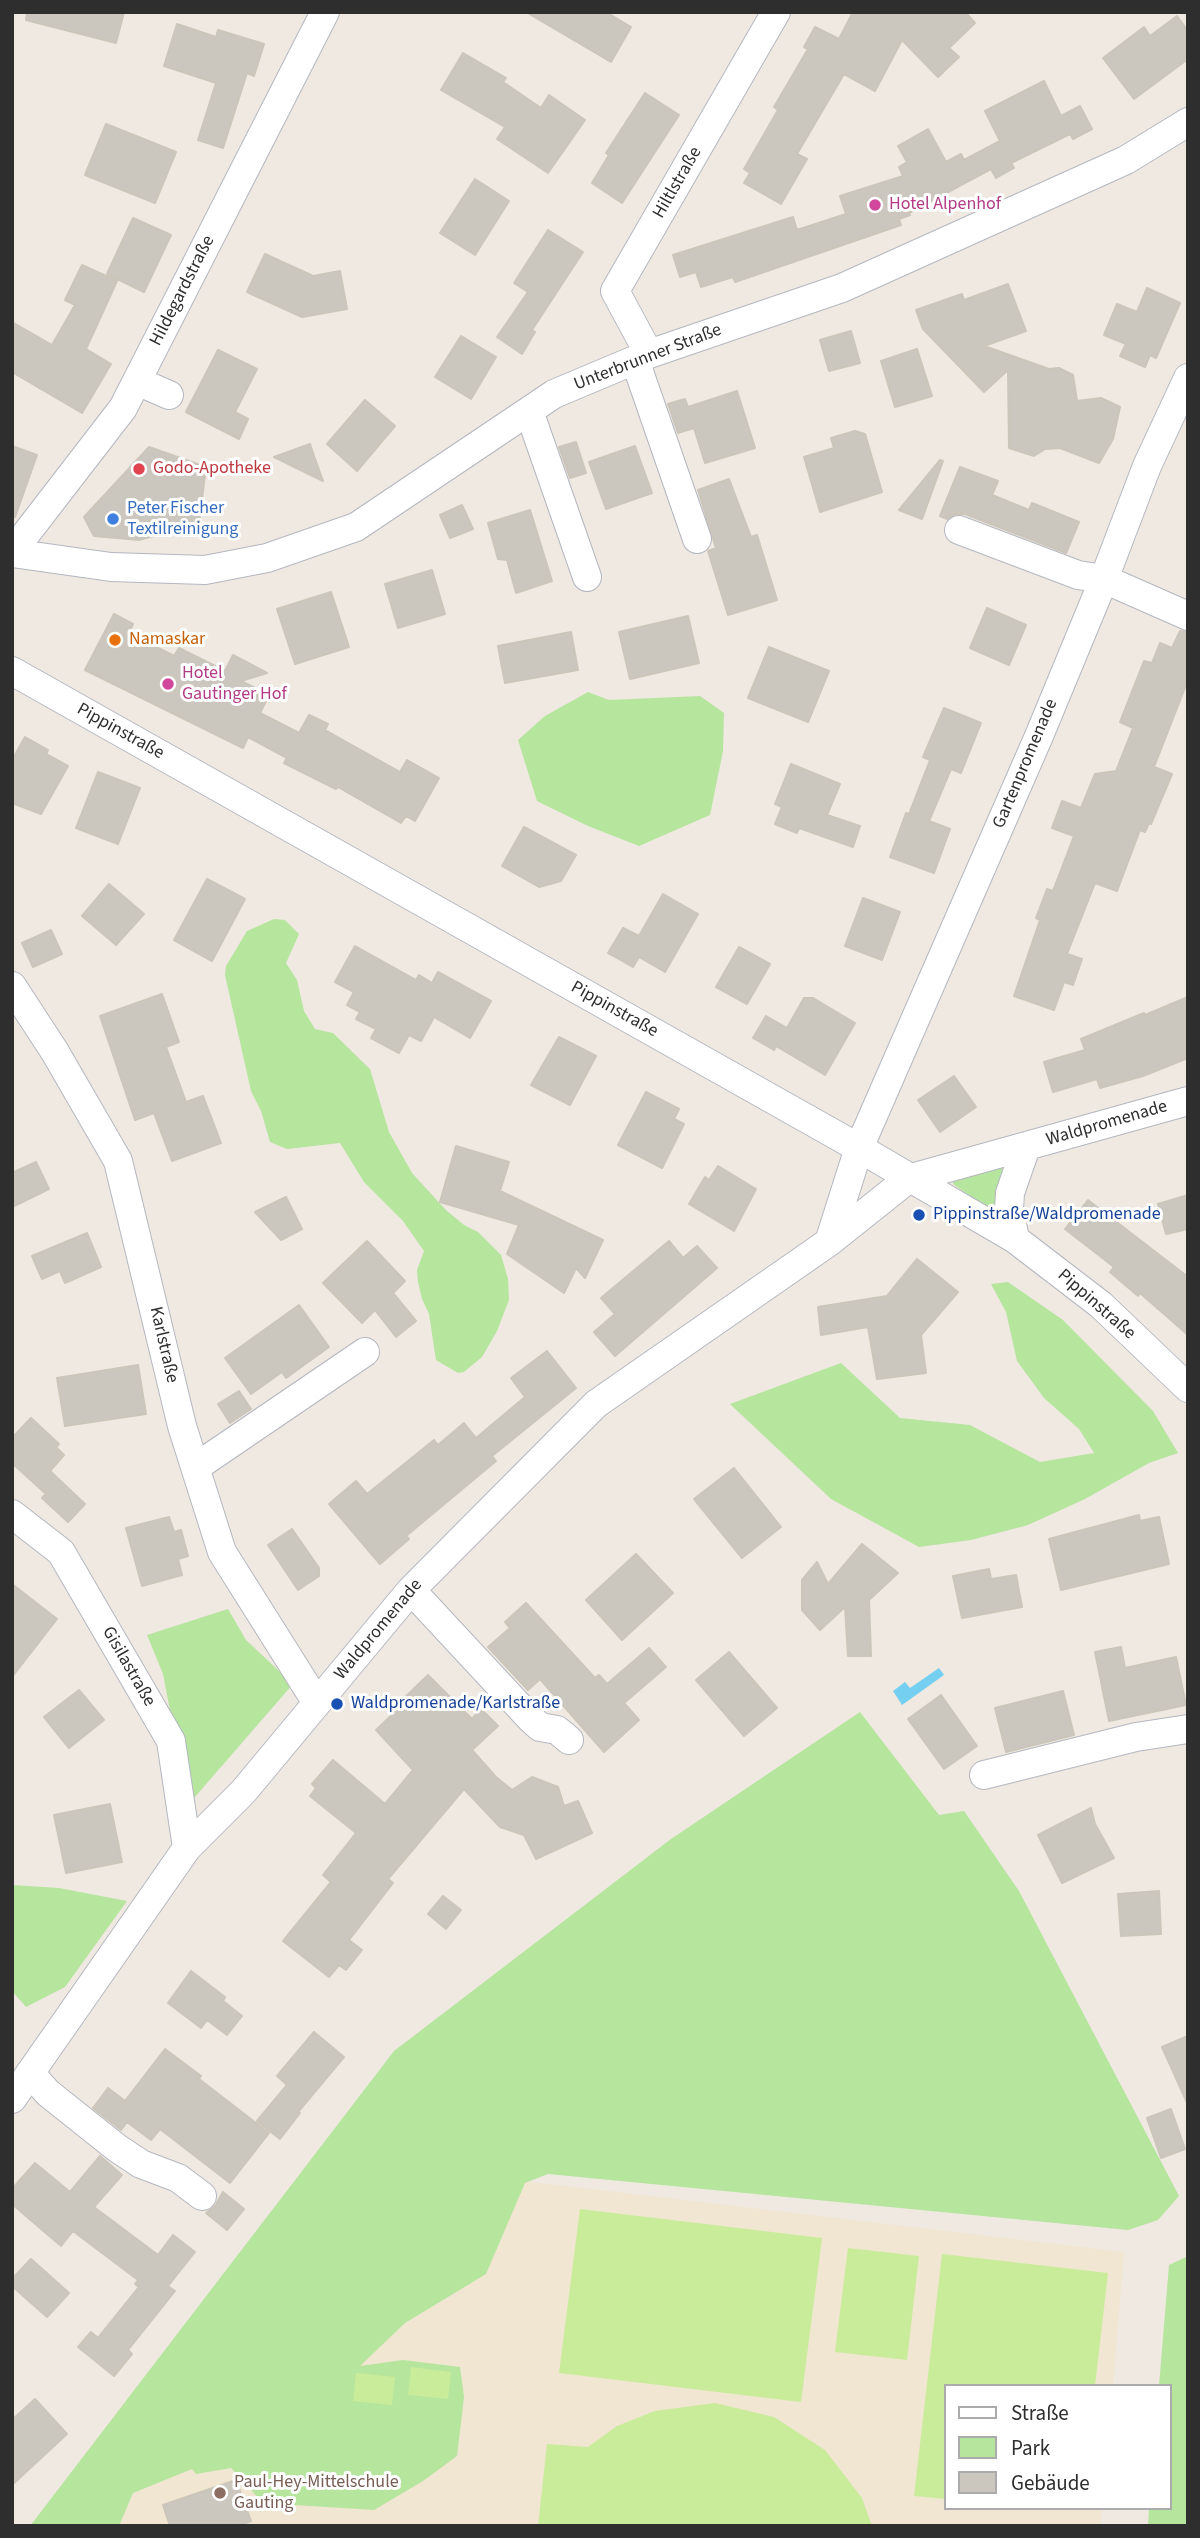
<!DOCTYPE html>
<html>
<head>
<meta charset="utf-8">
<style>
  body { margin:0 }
  #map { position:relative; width:1200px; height:2538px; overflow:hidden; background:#efe9e1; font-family:"Source Sans 3",sans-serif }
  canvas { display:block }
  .frame { position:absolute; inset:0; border:14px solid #2e2e2e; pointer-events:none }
  .legend { position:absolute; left:944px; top:2384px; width:228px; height:126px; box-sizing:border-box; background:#fff; border:2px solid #ababab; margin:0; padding:9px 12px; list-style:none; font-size:21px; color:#2e2e2e }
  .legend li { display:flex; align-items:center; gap:14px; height:35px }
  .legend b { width:35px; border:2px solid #ababab }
</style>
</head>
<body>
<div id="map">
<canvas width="1200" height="2538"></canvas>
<div class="frame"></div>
<ul class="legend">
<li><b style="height:9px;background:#fff"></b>Straße</li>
<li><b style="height:19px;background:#b6e59e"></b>Park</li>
<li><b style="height:19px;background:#cbc7bf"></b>Gebäude</li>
</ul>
</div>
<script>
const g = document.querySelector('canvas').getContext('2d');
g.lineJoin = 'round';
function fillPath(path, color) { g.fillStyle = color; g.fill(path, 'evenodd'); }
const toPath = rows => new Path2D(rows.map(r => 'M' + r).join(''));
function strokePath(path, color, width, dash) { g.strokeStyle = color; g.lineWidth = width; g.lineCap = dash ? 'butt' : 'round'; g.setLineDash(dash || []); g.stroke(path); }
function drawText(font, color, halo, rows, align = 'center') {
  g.font = font + ' "Source Sans 3",sans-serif'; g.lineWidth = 6; g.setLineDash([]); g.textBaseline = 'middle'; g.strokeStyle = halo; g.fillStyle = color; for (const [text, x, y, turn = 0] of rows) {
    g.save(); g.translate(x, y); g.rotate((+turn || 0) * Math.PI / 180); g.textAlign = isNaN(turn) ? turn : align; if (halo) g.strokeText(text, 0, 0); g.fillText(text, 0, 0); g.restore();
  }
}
const education = toPath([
  [507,2179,1124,2252,1113,2386,946,2386,946,2508,1102,2508,1101,2526,63,2526]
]);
const green = toPath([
  [588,692,609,700,700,696,724,713,723,751,710,815,639,846,588,826,537,801,518,740,545,716],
  [274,919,285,920,299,934,286,963,297,980,304,1011,315,1029,333,1033,370,1069,389,1132,412,1173,446,1210,464,1225,478,1232,501,1255,508,1279,509,1300,497,1331,482,1357,464,1372,458,1373,436,1360,429,1314,422,1299,418,1282,417,1270,424,1251,403,1221,364,1182,340,1143,287,1149,270,1142,261,1111,251,1091,225,975,226,966,247,931],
  [1002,1165,1004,1176,995,1205,992,1208,986,1207,953,1184,953,1179],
  [1008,1282,1063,1320,1153,1411,1178,1453,1149,1463,1085,1499,1028,1525,971,1540,919,1547,831,1499,730,1404,841,1363,900,1418,970,1425,1040,1462,1094,1453,1079,1429,1044,1398,1017,1361,1006,1312,991,1284],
  [228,1609,246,1640,293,1684,188,1805,163,1674,147,1635],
  [860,1712,939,1815,964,1811,1019,1891,1179,2196,1158,2220,1128,2230,548,2174,525,2183,486,2274,405,2323,360,2366,403,2360,460,2367,464,2397,457,2456,423,2481,374,2510,263,2503,231,2468,196,2474,192,2469,133,2493,119,2526,30,2526,394,2051,671,1839],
  [12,1885,59,1888,127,1901,65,1987,26,2007,12,1991],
  [1188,2256,1188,2526,1148,2526,1149,2508,1170,2508,1170,2386,1159,2386,1169,2265]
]);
const pitch = toPath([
  [580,2209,822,2238,801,2402,559,2373],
  [848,2248,919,2256,907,2360,835,2352],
  [942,2254,1108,2273,1095,2386,946,2386,946,2499,914,2496],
  [411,2367,451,2372,448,2399,408,2395],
  [356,2373,395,2377,392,2405,353,2401],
  [715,2403,774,2417,825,2450,862,2498,872,2526,538,2526,547,2444,588,2447,617,2426,655,2411]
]);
const water = toPath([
  [939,1668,944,1675,902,1705,893,1691,905,1682,910,1688]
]);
const building = toPath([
  [27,12,124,12,116,43,26,20,27,12],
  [526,12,606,12,631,27,611,62,526,12],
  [853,12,965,12,975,23,949,48,959,57,938,77,902,40,875,91,844,74,797,154,807,159,781,204,744,183,750,173,744,169,778,110,774,107,808,49,804,47,815,27,839,39,853,12],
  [1177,16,1188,31,1188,59,1134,99,1103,58,1144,27,1150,36,1177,16],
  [177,24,216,37,218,30,264,44,254,76,247,73,223,148,198,140,216,83,164,66,177,24],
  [463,53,506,78,503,82,541,108,549,95,585,120,548,173,497,139,505,127,441,90,463,53],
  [1044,81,1061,116,1080,106,1092,129,1073,139,1070,134,1011,163,1014,168,996,178,991,169,909,213,910,215,899,219,901,225,735,282,733,277,701,287,696,272,680,277,673,255,793,217,797,230,846,214,840,196,903,176,899,167,907,162,898,146,928,129,946,162,961,154,964,160,1000,141,985,111,1044,81],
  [645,93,679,115,622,203,592,183,609,155,606,153,645,93],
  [106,124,176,152,155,203,85,175,106,124],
  [475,179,509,201,475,255,440,233,475,179],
  [133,218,171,235,144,292,107,274,133,218],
  [548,230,583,252,532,330,535,332,522,354,497,337,528,292,514,283,548,230],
  [265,254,313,276,340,271,347,309,302,317,247,292,265,254],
  [82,265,117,281,86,349,111,364,82,413,12,372,12,322,52,345,75,305,65,300,82,265],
  [1008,284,1026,331,984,346,1049,369,1059,368,1073,375,1077,401,1101,398,1120,407,1113,439,1099,463,1060,448,1045,449,1034,456,1009,448,1008,370,984,392,923,329,916,310,962,294,964,300,1008,284],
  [1147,288,1180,303,1156,358,1150,355,1145,367,1120,356,1126,344,1104,335,1117,304,1137,312,1147,288],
  [851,331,860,363,829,371,820,340,851,331],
  [461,336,496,357,471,399,435,377,461,336],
  [917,349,932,396,895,407,881,361,917,349],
  [218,350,257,369,235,412,248,419,239,439,186,412,218,350],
  [737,391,755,448,705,463,694,428,678,433,668,404,685,399,688,407,737,391],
  [365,400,395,426,357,471,327,444,365,400],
  [855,431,865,434,882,492,820,512,804,457,834,448,831,438,855,431],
  [576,442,586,473,570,478,559,447,576,442],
  [310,444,314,456,323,481,274,457,310,444],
  [12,446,37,455,15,517,12,516,12,446],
  [635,446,652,493,606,509,589,462,635,446],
  [149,447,206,467,199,523,139,540,94,536,84,517,149,447],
  [940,460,943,461,922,519,899,510,940,460],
  [960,467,998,481,992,495,1029,510,1032,503,1079,522,1066,553,965,514,956,514,947,519,940,516,960,467],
  [729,479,751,537,757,535,777,600,728,615,708,551,716,548,698,490,729,479],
  [462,505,473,529,450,538,440,515,462,505],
  [530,510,552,581,516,593,507,560,498,559,488,523,530,510],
  [432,570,445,614,398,628,385,584,432,570],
  [331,592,349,647,295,664,277,609,331,592],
  [987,608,1026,625,1009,665,970,648,987,608],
  [114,614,133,624,129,633,174,656,179,648,225,671,233,655,267,673,241,681,269,695,260,713,299,733,309,715,328,724,325,730,400,772,407,760,439,778,415,821,406,816,401,823,338,787,336,789,284,763,287,758,248,737,243,748,85,670,114,614],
  [688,616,699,663,630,679,619,632,688,616],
  [1180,631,1188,632,1188,680,1154,767,1172,774,1151,824,1149,823,1145,832,1140,830,1117,891,1095,883,1067,954,1082,959,1073,985,1064,982,1054,1010,1014,996,1040,920,1036,918,1047,889,1053,891,1074,836,1052,828,1062,801,1081,808,1095,774,1116,771,1133,728,1120,722,1144,661,1152,663,1160,643,1172,648,1180,631],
  [571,632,578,670,505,683,498,646,571,632],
  [769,647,829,671,808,722,748,698,769,647],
  [944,708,981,723,961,773,951,769,929,821,950,829,934,873,890,857,906,813,909,814,930,760,923,757,944,708],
  [25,737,48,750,46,754,68,766,41,814,12,803,12,760,25,737],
  [791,764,840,784,827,815,860,826,853,847,799,828,797,833,775,824,782,807,775,804,791,764],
  [98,772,140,788,118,844,76,828,98,772],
  [524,827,576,855,561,881,539,887,502,866,524,827],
  [207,879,245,899,212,961,174,940,207,879],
  [109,884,144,914,116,945,82,916,109,884],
  [663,894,698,914,665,972,639,957,633,967,608,953,623,928,639,936,663,894],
  [863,898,900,912,882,960,845,946,863,898],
  [51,930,62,954,33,967,22,943,51,930],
  [355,946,416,980,419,975,432,983,438,972,491,1001,470,1038,434,1017,421,1041,409,1035,399,1053,371,1038,376,1029,356,1019,360,1012,347,1005,354,992,335,982,355,946],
  [739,947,770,964,747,1004,716,987,739,947],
  [162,994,179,1042,166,1047,186,1102,203,1096,221,1143,172,1161,154,1113,135,1120,100,1016,162,994],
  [1188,997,1188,1058,1143,1076,1100,1088,1097,1079,1053,1092,1044,1062,1085,1050,1081,1039,1144,1013,1145,1015,1188,997],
  [804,998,813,998,855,1023,825,1075,776,1046,774,1050,753,1038,766,1016,787,1028,804,998],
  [559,1037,596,1056,570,1105,531,1085,559,1037],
  [954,1076,976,1107,940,1132,918,1100,954,1076],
  [646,1092,679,1109,674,1119,684,1124,662,1168,618,1145,646,1092],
  [456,1146,509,1162,500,1191,603,1240,585,1278,576,1268,564,1293,507,1254,519,1225,440,1202,456,1146],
  [36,1162,49,1189,12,1207,12,1173,36,1162],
  [718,1166,756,1189,734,1231,689,1204,705,1177,709,1180,718,1166],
  [1188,1195,1188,1229,1166,1234,1158,1204,1188,1195],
  [286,1197,302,1229,281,1240,255,1212,286,1197],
  [1088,1200,1188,1277,1188,1335,1140,1293,1138,1296,1110,1272,1114,1267,1065,1229,1088,1200],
  [87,1233,101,1267,65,1283,60,1271,42,1279,32,1256,87,1233],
  [367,1241,405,1281,393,1293,416,1321,396,1337,375,1310,362,1323,323,1283,367,1241],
  [669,1241,683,1258,697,1246,717,1268,615,1356,594,1332,615,1314,601,1298,669,1241],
  [917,1259,958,1292,921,1335,926,1373,877,1379,868,1327,821,1335,818,1307,887,1296,917,1259],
  [299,1305,329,1347,286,1378,282,1372,251,1394,225,1358,299,1305],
  [547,1351,576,1388,492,1456,496,1461,406,1536,409,1539,380,1564,329,1504,356,1481,367,1494,434,1440,438,1445,464,1423,476,1438,525,1397,511,1378,547,1351],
  [138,1365,146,1414,65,1426,57,1378,138,1365],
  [239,1391,251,1409,230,1423,218,1404,239,1391],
  [31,1418,59,1444,56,1447,64,1455,50,1471,85,1504,68,1522,42,1498,46,1494,12,1463,12,1438,31,1418],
  [734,1468,781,1527,742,1558,694,1499,734,1468],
  [1139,1515,1140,1521,1159,1517,1169,1564,1061,1590,1049,1539,1139,1515],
  [169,1517,174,1532,181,1530,188,1556,178,1559,182,1575,142,1586,126,1528,169,1517],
  [292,1529,319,1568,319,1576,298,1590,268,1545,292,1529],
  [862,1544,898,1573,869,1600,871,1656,848,1656,845,1607,820,1630,802,1610,802,1580,817,1562,828,1584,862,1544],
  [636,1554,673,1593,622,1640,586,1600,636,1554],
  [989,1569,991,1579,1016,1575,1022,1607,962,1618,953,1576,989,1569],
  [12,1584,57,1619,12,1677,12,1584],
  [526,1603,595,1678,599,1675,607,1684,649,1648,666,1667,624,1703,639,1720,604,1752,540,1679,528,1690,488,1647,510,1628,505,1622,526,1603],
  [1121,1647,1125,1668,1176,1657,1186,1705,1109,1721,1095,1652,1121,1647],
  [729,1652,777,1708,744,1736,696,1680,729,1652],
  [428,1675,472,1719,481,1709,498,1726,472,1750,496,1777,512,1790,532,1777,558,1787,564,1806,578,1801,592,1833,536,1859,524,1835,500,1827,464,1789,388,1879,393,1883,349,1940,362,1950,346,1970,339,1965,329,1977,283,1941,331,1882,323,1875,356,1833,310,1796,316,1788,312,1784,333,1760,385,1804,413,1770,376,1730,396,1711,394,1708,428,1675],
  [79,1690,104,1720,69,1748,44,1717,79,1690],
  [1063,1691,1074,1735,1006,1752,995,1708,1063,1691],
  [941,1695,977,1746,944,1769,908,1719,941,1695],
  [110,1804,122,1862,66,1873,54,1815,110,1804],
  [1091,1808,1095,1824,1114,1858,1062,1883,1038,1835,1091,1808],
  [1159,1891,1161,1934,1121,1936,1118,1894,1159,1891],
  [443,1896,461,1910,446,1929,428,1914,443,1896],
  [191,1971,225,1997,223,2001,242,2016,227,2035,207,2020,201,2028,168,2003,191,1971],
  [314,2032,344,2057,298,2112,300,2113,280,2139,257,2121,287,2085,277,2076,314,2032],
  [1188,2036,1188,2105,1162,2047,1188,2036],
  [165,2049,201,2076,199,2079,269,2133,230,2183,160,2129,151,2140,127,2122,121,2130,93,2108,108,2088,125,2101,165,2049],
  [1171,2109,1185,2149,1161,2158,1147,2118,1171,2109],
  [100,2156,122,2175,94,2207,158,2255,173,2235,195,2252,168,2286,175,2291,128,2350,132,2354,114,2376,78,2347,91,2332,98,2338,139,2287,135,2284,138,2280,73,2231,61,2246,12,2204,12,2189,35,2163,70,2192,100,2156],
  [223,2192,244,2209,227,2230,206,2213,215,2206,223,2192],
  [31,2259,69,2293,47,2317,12,2286,12,2279,31,2259],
  [35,2399,67,2434,12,2485,12,2420,35,2399],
  [236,2480,251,2521,238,2526,170,2526,163,2505,236,2480]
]);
const minor = toPath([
  [649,354,615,291,776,12],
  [635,360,697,539],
  [137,381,169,395],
  [529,411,587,577],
  [959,530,1078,575,1104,579,1188,616],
  [12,552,123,408,325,12],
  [12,553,111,567,205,570,267,558,356,527,554,394,649,354,842,288,1126,160,1188,122],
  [12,671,859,1148,1015,1239,1101,1305,1188,1388],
  [12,986,55,1052,118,1161,182,1426,222,1552,317,1703],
  [1015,1239,1009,1209,1010,1193,1026,1147],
  [829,1242,859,1148,1039,736,1104,579,1147,466,1188,378],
  [196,1467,365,1352],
  [12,1514,61,1552,171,1741,187,1848],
  [411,1590,530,1718,540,1727,557,1730,569,1740],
  [984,1775,1136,1737,1188,1729],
  [30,2073,48,2093,117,2148,141,2164,178,2178,202,2196],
  [12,2099,187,1848,243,1792,411,1590,596,1404,829,1242,908,1179,1188,1101]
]);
const markers = [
  [875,205,7,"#d1479c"],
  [139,469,7,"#e0444e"],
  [113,519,7,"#3f7fe0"],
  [115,640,7,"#e8710a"],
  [168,684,7,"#d1479c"],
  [919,1215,7,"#1a4fb4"],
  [337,1704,7,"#1a4fb4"],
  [220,2493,7,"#8d6e63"]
];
const streetNames = [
  ["Hiltlstraße",678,183,-60],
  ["Hildegardstraße",183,291,-63],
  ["Unterbrunner Straße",648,358,-21],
  ["Pippinstraße",120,732,29],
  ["Gartenpromenade",1026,764,-67],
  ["Pippinstraße",614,1010,29],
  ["Waldpromenade",1107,1124,-16],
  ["Pippinstraße",1096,1305,41],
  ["Karlstraße",163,1345,77],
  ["Waldpromenade",379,1630,-50],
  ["Gisilastraße",128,1667,60]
];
const hotelNames = [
  ["Hotel Alpenhof",889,205],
  ["Hotel",182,674],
  ["Gautinger Hof",182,695]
];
const healthNames = [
  ["Godo-Apotheke",153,469]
];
const shopNames = [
  ["Peter Fischer",127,509],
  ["Textilreinigung",127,530]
];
const foodNames = [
  ["Namaskar",129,640]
];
const transitNames = [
  ["Pippinstraße/Waldpromenade",933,1215],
  ["Waldpromenade/Karlstraße",351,1704]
];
const educationNames = [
  ["Paul-Hey-Mittelschule",234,2483],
  ["Gauting",234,2504]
];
fillPath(education, '#f0e6d1');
fillPath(green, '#b6e59e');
fillPath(pitch, '#c9ec9a');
fillPath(water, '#75cff0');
fillPath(building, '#cbc7bf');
strokePath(building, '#cbc5ba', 2);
strokePath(minor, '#b4b7c1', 30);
strokePath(minor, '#fff', 28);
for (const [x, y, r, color] of markers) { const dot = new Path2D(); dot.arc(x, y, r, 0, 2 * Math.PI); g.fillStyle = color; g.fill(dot); strokePath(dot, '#fff', 2.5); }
drawText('18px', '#2e2e2e', '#fff', streetNames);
drawText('18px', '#b23c85', '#fff', hotelNames, 'left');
drawText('18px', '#be3a42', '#fff', healthNames, 'left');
drawText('18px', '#366cbe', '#fff', shopNames, 'left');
drawText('18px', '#c56008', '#fff', foodNames, 'left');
drawText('18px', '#164399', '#fff', transitNames, 'left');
drawText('18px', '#785e54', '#fff', educationNames, 'left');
</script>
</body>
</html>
